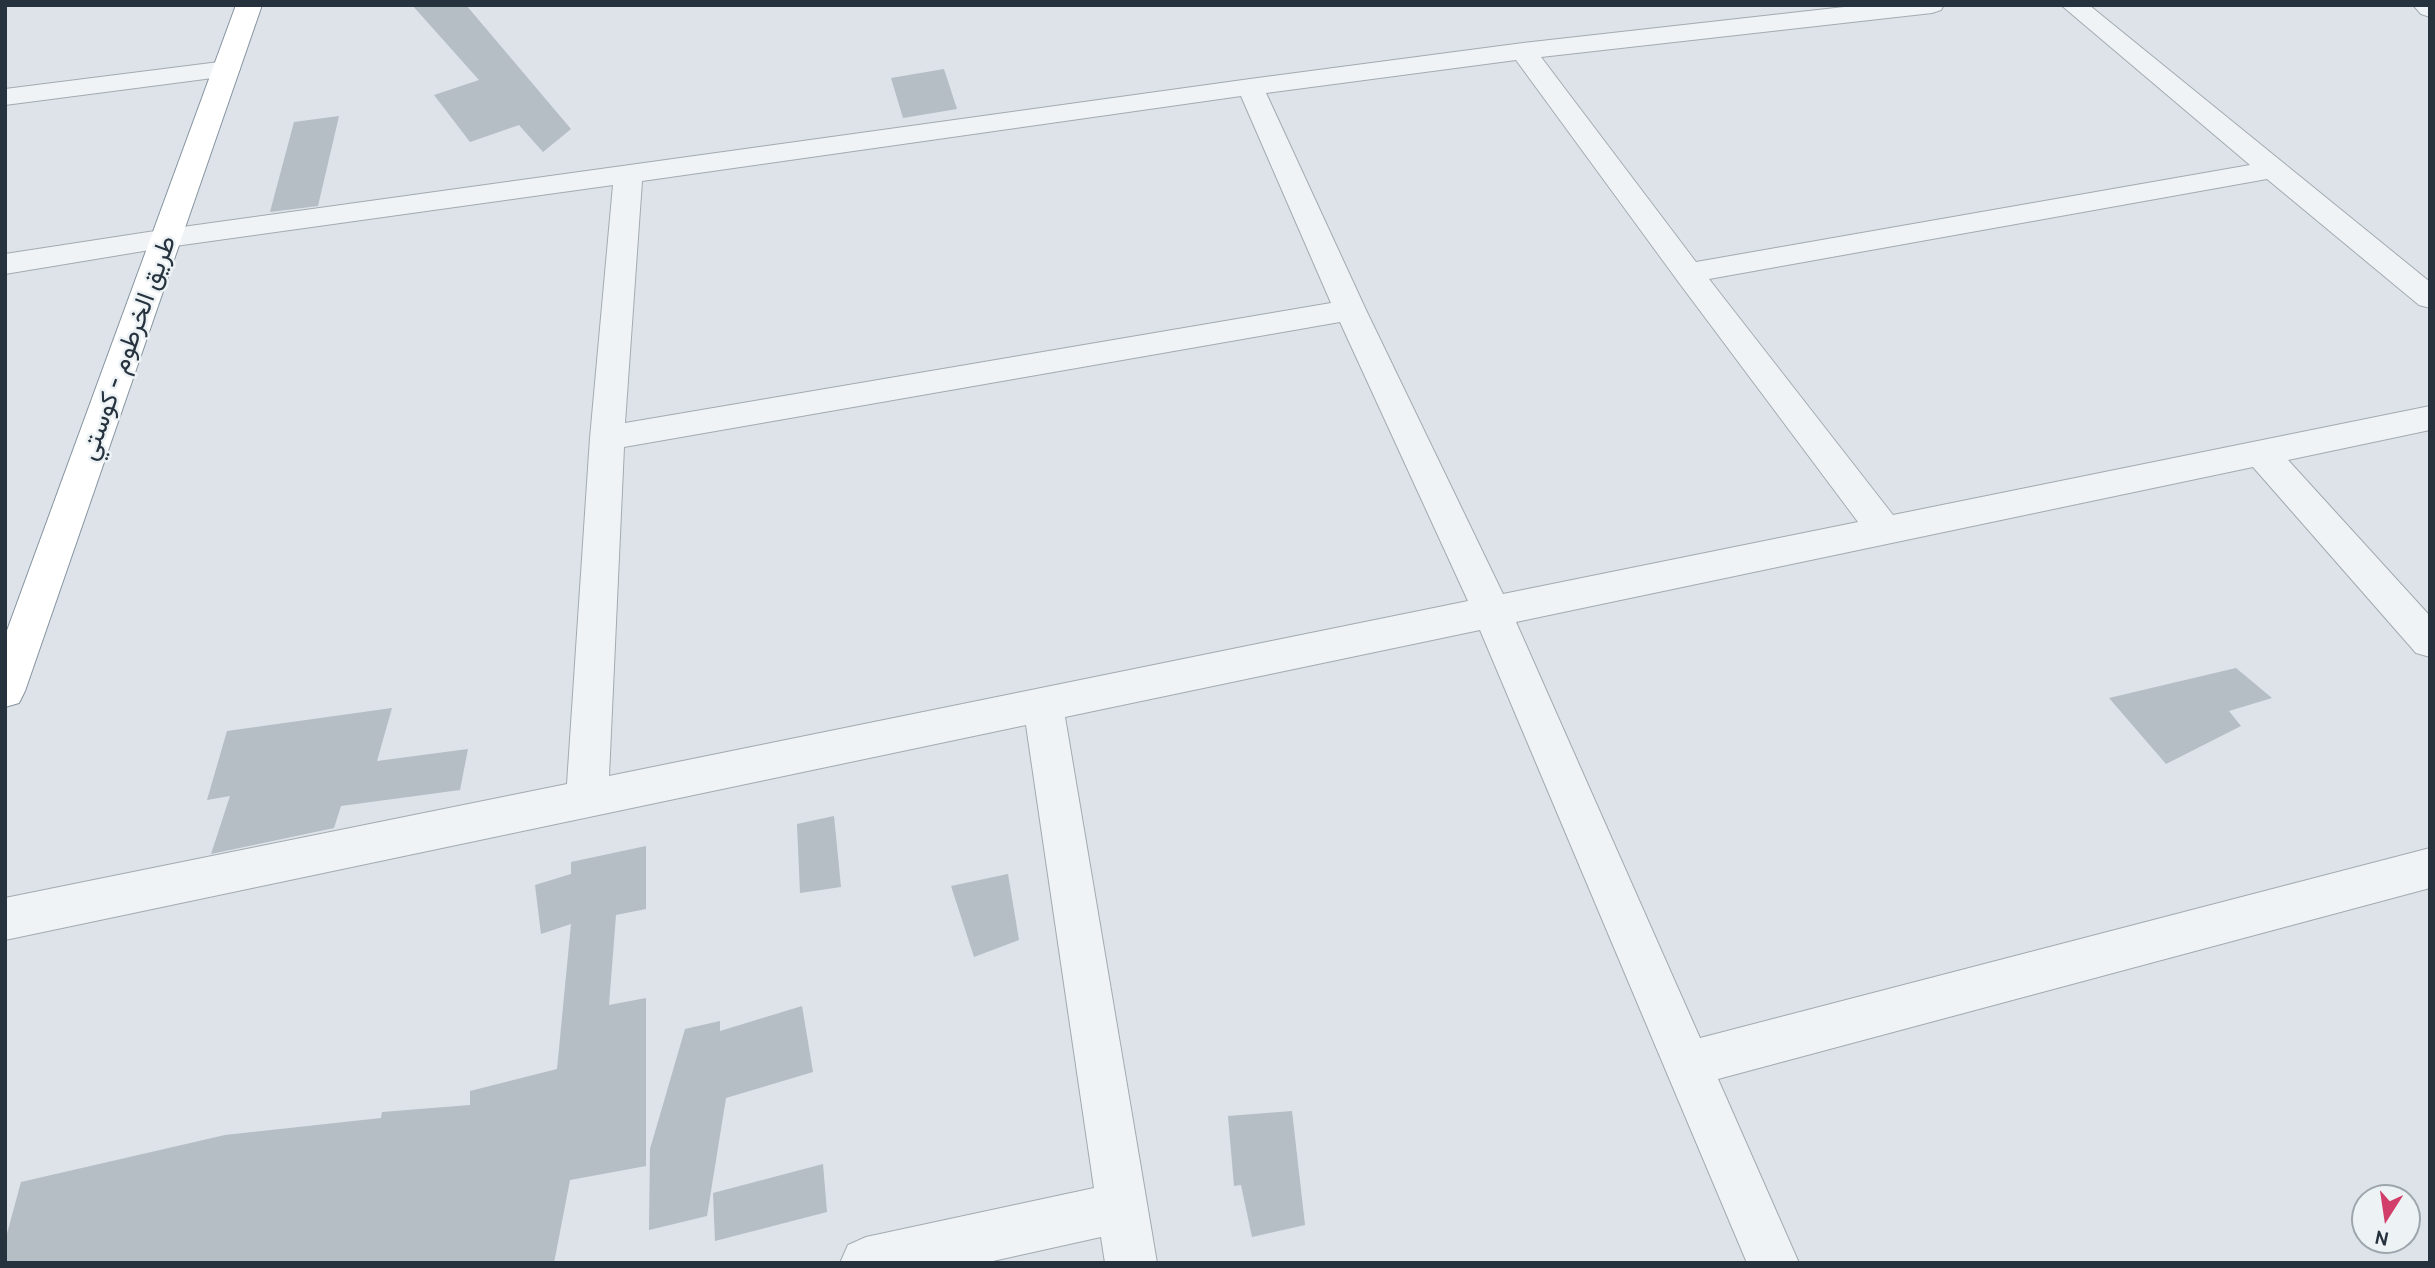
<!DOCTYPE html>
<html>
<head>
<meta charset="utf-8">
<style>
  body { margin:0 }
  #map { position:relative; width:2435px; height:1268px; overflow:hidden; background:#dde3e8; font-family:Cabin,sans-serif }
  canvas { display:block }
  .frame { position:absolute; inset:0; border:7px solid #26333f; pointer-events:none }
  .north { position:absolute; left:2351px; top:1184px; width:70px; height:70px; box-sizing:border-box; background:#edf2f5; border:2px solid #9da6ac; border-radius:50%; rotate:192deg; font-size:19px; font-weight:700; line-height:28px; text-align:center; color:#26333f }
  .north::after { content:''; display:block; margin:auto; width:24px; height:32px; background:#d13e6a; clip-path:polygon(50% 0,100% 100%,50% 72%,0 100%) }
</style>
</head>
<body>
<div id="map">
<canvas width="2435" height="1268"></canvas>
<div class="frame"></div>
<div class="north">N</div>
</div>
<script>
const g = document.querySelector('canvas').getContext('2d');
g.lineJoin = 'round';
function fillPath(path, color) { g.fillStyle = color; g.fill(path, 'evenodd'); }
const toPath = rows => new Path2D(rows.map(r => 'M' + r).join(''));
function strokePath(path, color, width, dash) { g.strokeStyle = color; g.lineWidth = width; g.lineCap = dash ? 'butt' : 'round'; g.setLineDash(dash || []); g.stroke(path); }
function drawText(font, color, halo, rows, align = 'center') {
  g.font = font + ' Cabin,Vazirmatn,sans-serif'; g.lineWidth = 5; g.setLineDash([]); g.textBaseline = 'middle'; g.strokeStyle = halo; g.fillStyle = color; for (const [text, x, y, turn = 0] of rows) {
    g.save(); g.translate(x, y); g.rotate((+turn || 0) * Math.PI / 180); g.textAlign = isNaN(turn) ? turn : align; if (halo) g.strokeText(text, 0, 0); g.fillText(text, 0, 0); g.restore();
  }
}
const building = toPath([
  [412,5,466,5,571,129,543,152,519,125,470,142,434,95,479,80],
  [944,69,957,109,903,118,891,78],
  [339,116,318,206,270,212,294,122],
  [2236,668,2272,698,2229,711,2241,726,2166,764,2109,698],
  [392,708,377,761,468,749,460,790,341,806,334,828,211,854,230,796,207,800,227,731],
  [834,816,841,887,800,893,797,824],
  [646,846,646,909,616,915,609,1005,646,998,646,1166,570,1180,554,1263,5,1263,5,1241,21,1182,225,1135,381,1118,382,1112,470,1105,470,1091,557,1069,571,924,541,934,535,885,571,874,571,862],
  [1008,874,1019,940,974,957,951,886],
  [802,1006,813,1072,726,1098,707,1216,649,1230,650,1149,685,1029,720,1021,720,1031],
  [1292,1111,1305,1225,1252,1237,1241,1185,1234,1186,1228,1116],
  [823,1164,827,1212,715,1241,713,1193]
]);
const minor = toPath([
  [1862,5,1944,5,1941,10,1932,13,1541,57,1696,262,2250,165,2061,5,2089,5,2430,282,2430,308,2419,305,2267,179,1709,279,1893,515,2430,406,2430,430,2288,460,2430,616,2430,657,2416,653,2253,467,1516,622,1700,1038,2430,848,2430,888,1718,1079,1799,1263,1747,1263,1480,630,1065,717,1157,1263,1105,1263,1101,1237,984,1263,840,1263,848,1245,866,1237,1094,1188,1026,725,5,940,5,898,567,784,590,438,613,185,168,247,5,274,5,254,168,229,1250,79,1523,43,1862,5],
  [1516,60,1677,280,1858,522,1503,594,1366,310,1266,93,1516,60],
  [1241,96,1331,303,625,423,642,181,1241,96],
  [1340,322,1468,601,609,776,624,447,1340,322],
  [2413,5,2430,5,2430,17,2421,14,2413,5],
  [227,61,236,63,240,69,236,75,5,105,5,89,227,61]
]);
const trunk = toPath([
  [236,5,262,5,25,691,19,703,5,707,5,636,236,5]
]);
const streetNames = [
  ["طريق الخرطوم - كوستي",128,348,-70]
];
fillPath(building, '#b5bdc5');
strokePath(minor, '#a2abb2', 2);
strokePath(trunk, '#84939f', 2);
fillPath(minor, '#f0f3f6');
fillPath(trunk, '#fff');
drawText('26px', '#26333f', '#edf2f5', streetNames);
</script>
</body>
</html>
